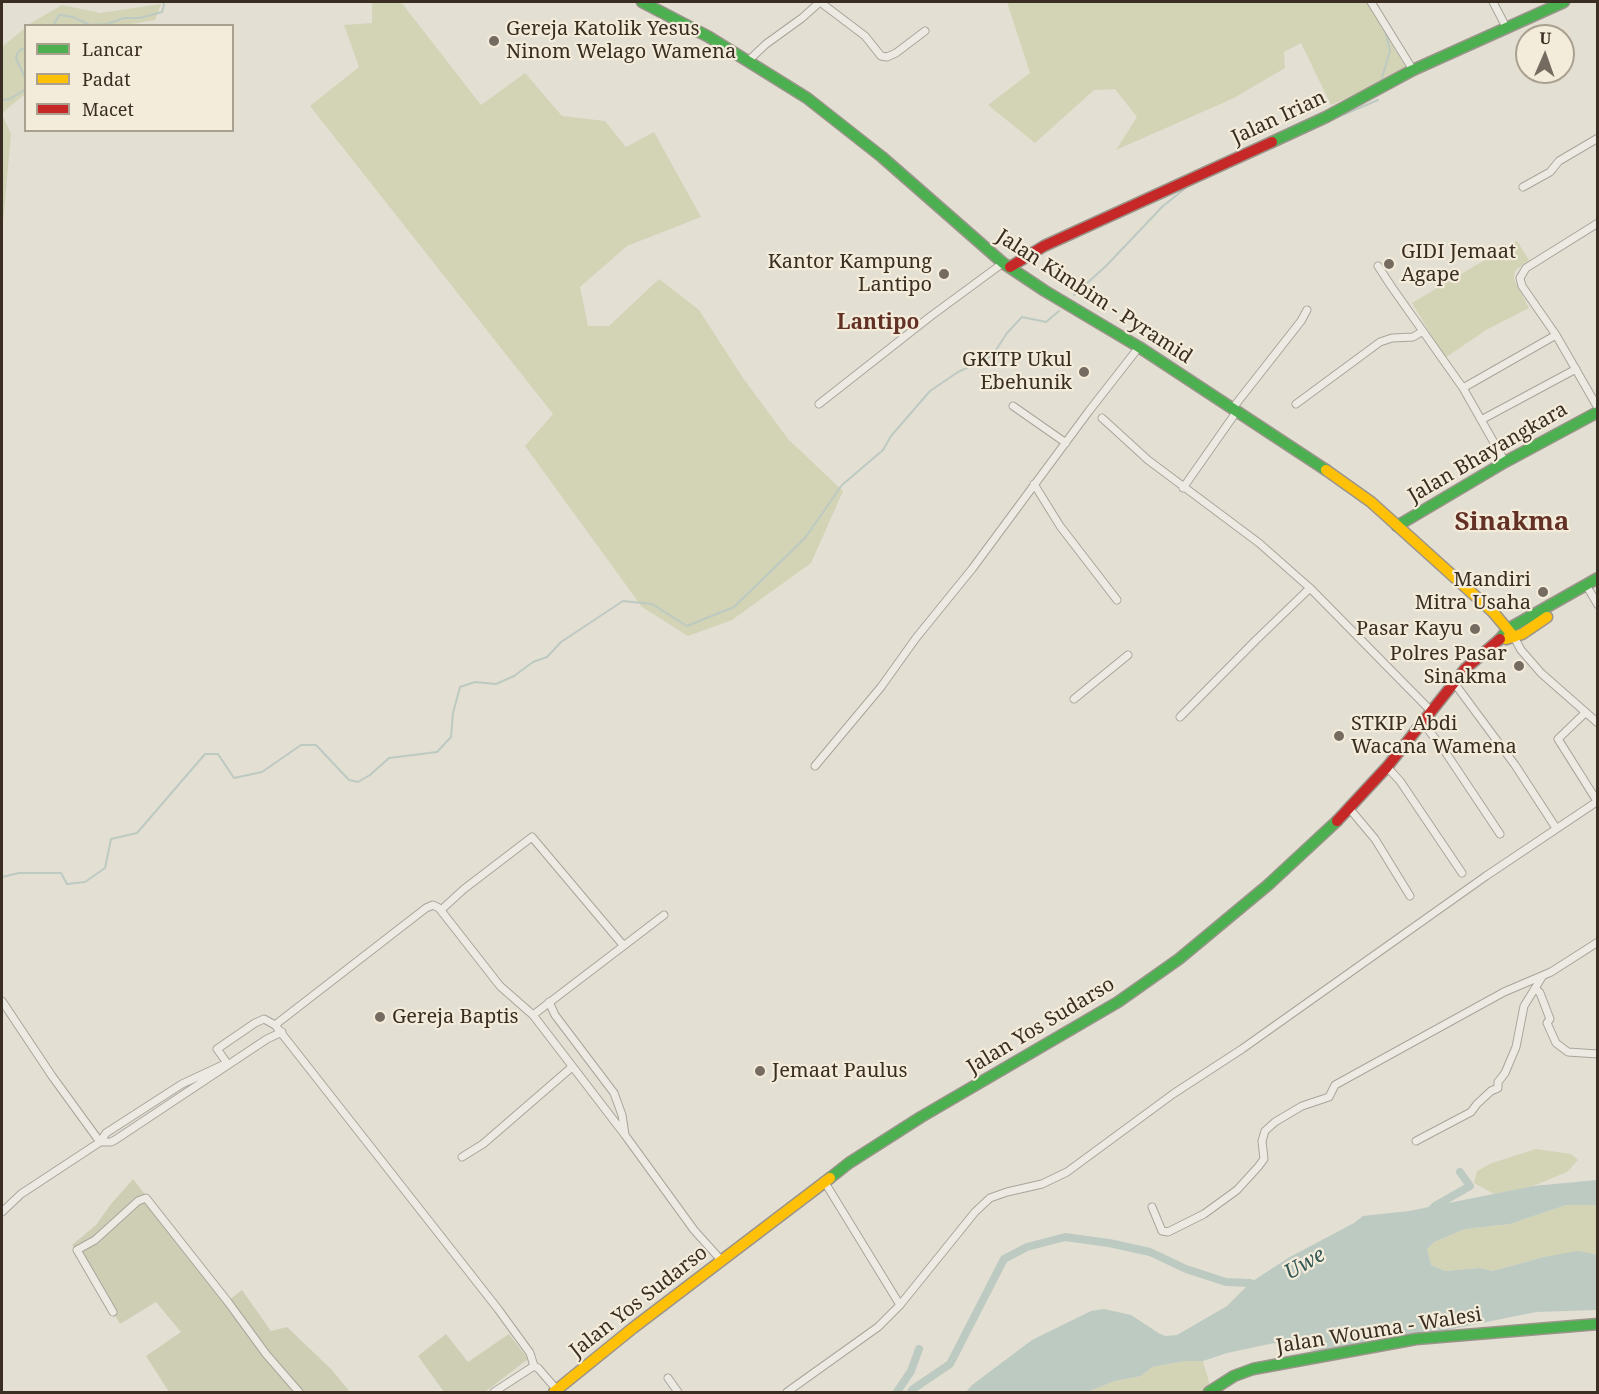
<!DOCTYPE html>
<html>
<head>
<meta charset="utf-8">
<style>
  body { margin:0 }
  #map { position:relative; width:1599px; height:1394px; overflow:hidden; background:#e4dfd3; font-family:"Noto Serif",serif }
  canvas { display:block }
  .frame { position:absolute; inset:0; border:3px solid #3a2d22; pointer-events:none }
  .legend { position:absolute; left:24px; top:24px; width:210px; height:108px; box-sizing:border-box; background:#f4ecda; border:2px solid #aaa090; margin:0; padding:8px 10px; list-style:none; font-size:18px; color:#3a2d22 }
  .legend li { display:flex; align-items:center; gap:12px; height:30px }
  .legend b { width:30px; border:2px solid #aaa090 }
  .north { position:absolute; left:1515px; top:24px; width:60px; height:60px; box-sizing:border-box; background:#f4ecda; border:2px solid #aaa090; border-radius:50%; rotate:2deg; font-size:16px; font-weight:700; line-height:24px; text-align:center; color:#3a2d22 }
  .north::after { content:''; display:block; margin:auto; width:21px; height:27px; background:#766b60; clip-path:polygon(50% 0,100% 100%,50% 72%,0 100%) }
</style>
</head>
<body>
<div id="map">
<canvas width="1599" height="1394"></canvas>
<div class="frame"></div>
<ul class="legend">
<li><b style="height:8px;background:#4caf50"></b>Lancar</li>
<li><b style="height:8px;background:#ffc107"></b>Padat</li>
<li><b style="height:8px;background:#c62828"></b>Macet</li>
</ul>
<div class="north">U</div>
</div>
<script>
const g = document.querySelector('canvas').getContext('2d');
g.lineJoin = 'round';
function fillPath(path, color) { g.fillStyle = color; g.fill(path, 'evenodd'); }
const toPath = rows => new Path2D(rows.map(r => 'M' + r).join(''));
function strokePath(path, color, width, dash) { g.strokeStyle = color; g.lineWidth = width; g.lineCap = dash ? 'butt' : 'round'; g.setLineDash(dash || []); g.stroke(path); }
function drawText(font, color, halo, rows, align = 'center') {
  g.font = font + ' "Noto Serif",serif'; g.lineWidth = 4.5; g.setLineDash([]); g.textBaseline = 'middle'; g.strokeStyle = halo; g.fillStyle = color; for (const [text, x, y, turn = 0] of rows) {
    g.save(); g.translate(x, y); g.rotate((+turn || 0) * Math.PI / 180); g.textAlign = isNaN(turn) ? turn : align; if (halo) g.strokeText(text, 0, 0); g.fillText(text, 0, 0); g.restore();
  }
}
const green = toPath([
  [372,2,401,2,481,105,525,73,562,116,605,121,626,147,654,132,701,217,627,246,580,287,588,326,609,326,659,279,699,310,743,378,788,439,843,491,811,563,732,620,688,636,642,607,525,446,553,414,310,106,359,67,344,25,372,23],
  [1007,2,1366,2,1408,71,1331,105,1301,43,1284,52,1285,68,1234,98,1116,150,1137,117,1115,89,1094,90,1035,143,988,105,1030,73],
  [161,4,155,20,120,26,28,25,62,5,100,13],
  [25,28,25,94,2,113,2,47],
  [2,114,11,134,2,234],
  [1517,241,1529,260,1515,271,1514,279,1529,308,1486,330,1445,358,1412,303],
  [1536,1149,1571,1154,1578,1160,1567,1172,1533,1186,1494,1194,1474,1183,1477,1171,1492,1163],
  [1583,1204,1597,1205,1597,1255,1590,1253,1544,1257,1493,1271,1480,1268,1445,1271,1431,1265,1427,1249,1434,1242,1465,1229,1510,1224,1566,1205],
  [1185,1361,1203,1361,1211,1389,1206,1392,1087,1392,1115,1381,1141,1376,1152,1367]
]);
const cemetery = toPath([
  [133,1179,228,1301,242,1290,271,1331,287,1327,332,1370,350,1392,169,1392,146,1356,181,1332,156,1302,120,1324,77,1250,72,1245,96,1225,111,1204],
  [446,1334,468,1362,509,1334,528,1359,485,1392,444,1392,418,1356]
]);
const water = toPath([
  [1597,1180,1597,1205,1566,1205,1510,1224,1465,1229,1434,1242,1427,1249,1431,1265,1445,1271,1480,1268,1493,1271,1544,1257,1577,1251,1590,1253,1597,1255,1597,1310,1536,1312,1368,1346,1314,1351,1274,1343,1227,1353,1203,1361,1185,1361,1152,1367,1141,1376,1115,1381,1087,1392,966,1392,972,1385,1032,1340,1091,1311,1104,1309,1131,1315,1160,1334,1166,1336,1177,1335,1227,1306,1250,1283,1288,1258,1354,1223,1363,1216,1409,1211,1533,1186]
]);
const stream = toPath([
  [1379,21,1386,33,1390,51,1382,78],
  [53,26,59,15,73,17,90,25,107,24,124,18,140,18,162,12,164,5,163,2],
  [26,50,21,49,17,54,16,59,26,79],
  [2,100,10,99,26,89],
  [1331,120,1378,100],
  [1074,295,1106,266,1163,206,1188,186,1244,160],
  [2,877,19,873,61,873,67,884,85,882,105,868,111,839,137,833,205,754,218,754,234,778,262,772,301,745,316,745,349,780,358,782,370,775,389,758,437,752,451,737,453,713,460,687,475,682,496,684,514,676,533,662,547,657,561,642,623,601,652,604,687,626,734,607,805,538,842,485,883,450,891,436,930,391,958,372,992,356,1007,333,1022,317,1046,322,1059,311]
]);
const canal = toPath([
  [1429,1212,1435,1206,1470,1186,1460,1172],
  [897,1392,911,1371,919,1349],
  [911,1392,913,1389,950,1364,1004,1259,1027,1247,1065,1237,1109,1243,1150,1252,1186,1269,1226,1282,1250,1283,1259,1286]
]);
const street = toPath([
  [1371,2,1413,70],
  [1493,2,1506,27],
  [748,61,766,44,802,18,820,2,865,36,881,56,887,57,896,53,925,31],
  [1523,187,1550,172,1559,161,1598,138],
  [1598,223,1526,268,1520,278,1522,286,1556,335,1598,408],
  [1378,266,1391,286,1463,388,1505,462],
  [1463,388,1556,335],
  [819,404,931,316,1003,263],
  [1296,404,1380,342,1392,338,1413,337,1423,331],
  [1013,406,1066,443],
  [1232,409,1301,321,1307,310],
  [1102,418,1148,460,1259,543,1310,588,1432,712],
  [1481,420,1576,369],
  [1034,484,1060,526,1117,600],
  [1183,488,1237,411],
  [1586,585,1598,605],
  [1514,637,1521,650,1541,673,1598,723],
  [1455,684,1515,765,1556,828],
  [1074,699,1128,655],
  [1585,713,1558,739,1597,801],
  [1180,717,1256,640,1310,588],
  [1423,723,1444,750,1500,834],
  [815,766,881,687,916,638,972,569,1089,411,1139,347],
  [1387,767,1400,781,1462,873],
  [1349,808,1375,839,1410,896],
  [441,910,464,889,532,837,623,945],
  [1535,988,1540,993,1550,1019,1547,1023,1556,1043,1568,1052,1598,1054],
  [2,1001,52,1076,100,1142,106,1133,182,1084,227,1063,217,1049,255,1023,264,1019,275,1025,498,1309,530,1353,534,1366],
  [549,1002,555,1015,614,1093,622,1115,625,1135],
  [533,1015,664,915],
  [275,1025,426,908,433,905,439,908,500,986,533,1015,625,1135,694,1230,721,1260],
  [1416,1141,1471,1112,1477,1104,1491,1091,1498,1088,1498,1082,1505,1073,1516,1047,1524,1006,1542,977],
  [462,1157,483,1144,572,1067],
  [824,1181,900,1305],
  [1152,1207,1162,1231,1168,1232,1204,1214,1237,1190,1258,1167,1264,1159,1262,1141,1265,1131,1275,1122,1302,1106,1329,1097,1335,1085,1504,992,1551,972,1598,942],
  [2,1212,21,1194,100,1142,111,1142,115,1140,267,1039,282,1032],
  [113,1312,77,1250,95,1240,138,1201,146,1198,228,1302,266,1354,299,1392],
  [668,1378,678,1392],
  [494,1392,534,1366,538,1368,557,1390],
  [787,1392,878,1327,900,1305,975,1212,990,1198,1007,1192,1042,1184,1067,1172,1173,1094,1242,1049,1486,876,1598,801]
]);
const fast = toPath([
  [642,2,709,37,807,98,882,157,1003,263,1045,291,1139,347,1326,470],
  [1272,142,1326,117,1413,70,1564,2],
  [1397,526,1505,462,1598,412],
  [1500,639,1508,629,1598,578],
  [830,1178,849,1163,921,1117,1118,1002,1179,959,1268,885,1337,821],
  [1209,1392,1234,1376,1253,1369,1416,1339,1598,1324]
]);
const slow = toPath([
  [1326,470,1371,502,1493,612,1514,637],
  [1506,639,1522,634,1547,617],
  [554,1392,633,1328,830,1178]
]);
const jam = toPath([
  [1010,267,1044,246,1272,142],
  [1337,821,1387,767,1465,669,1500,639]
]);
const markers = [
  [494,41,6,"#766b60"],
  [1389,264,6,"#766b60"],
  [944,274,6,"#766b60"],
  [1084,372,6,"#766b60"],
  [1543,592,6,"#766b60"],
  [1475,629,6,"#766b60"],
  [1519,666,6,"#766b60"],
  [1339,736,6,"#766b60"],
  [380,1017,6,"#766b60"],
  [760,1071,6,"#766b60"]
];
const poiNames = [
  ["Gereja Katolik Yesus",506,29],
  ["Ninom Welago Wamena",506,52],
  ["GIDI Jemaat",1401,252],
  ["Agape",1401,275],
  ["Kantor Kampung",932,262,"right"],
  ["Lantipo",932,285,"right"],
  ["GKITP Ukul",1072,360,"right"],
  ["Ebehunik",1072,383,"right"],
  ["Mandiri",1531,580,"right"],
  ["Mitra Usaha",1531,603,"right"],
  ["Pasar Kayu",1463,629,"right"],
  ["Polres Pasar",1507,654,"right"],
  ["Sinakma",1507,677,"right"],
  ["STKIP Abdi",1351,724],
  ["Wacana Wamena",1351,747],
  ["Gereja Baptis",392,1017],
  ["Jemaat Paulus",772,1071]
];
const streetNames = [
  ["Jalan Irian",1279,118,-25],
  ["Jalan Kimbim - Pyramid",1094,297,33],
  ["Jalan Bhayangkara",1488,453,-30],
  ["Jalan Yos Sudarso",1041,1026,-31],
  ["Jalan Yos Sudarso",639,1302,-38],
  ["Jalan Wouma - Walesi",1379,1331,-9]
];
const neighbourhoodNames = [
  ["Lantipo",878,323]
];
const waterNames = [
  ["Uwe",1305,1264,-30]
];
const districtNames = [
  ["Sinakma",1512,523]
];
fillPath(green, '#d3d3b6');
fillPath(cemetery, '#ceceb5');
fillPath(water, '#bccac2');
strokePath(stream, '#bccac2', 2);
strokePath(canal, '#bccac2', 8);
strokePath(street, '#aaa49b', 9);
strokePath(fast, '#9a948b', 13);
strokePath(slow, '#9a948b', 13);
strokePath(jam, '#9a948b', 13);
strokePath(street, '#edeae3', 7);
strokePath(fast, '#4caf50', 10);
strokePath(slow, '#ffc107', 10);
strokePath(jam, '#c62828', 10);
for (const [x, y, r, color] of markers) { const dot = new Path2D(); dot.arc(x, y, r, 0, 2 * Math.PI); g.fillStyle = color; g.fill(dot); strokePath(dot, '#f4ecda', 2); }
drawText('20px', '#3a2d22', '#f4ecda', poiNames, 'left');
drawText('20px', '#3a2d22', '#f4ecda', streetNames);
drawText('bold 21px', '#633125', '#f4ecda', neighbourhoodNames);
drawText('italic 21px', '#335856', '#f4ecda', waterNames);
drawText('bold 26px', '#633125', '#f4ecda', districtNames);
</script>
</body>
</html>
